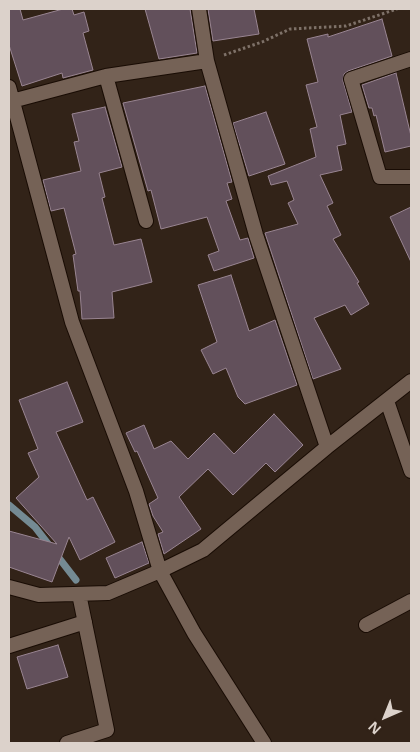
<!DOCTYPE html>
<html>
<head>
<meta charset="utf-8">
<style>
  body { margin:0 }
  #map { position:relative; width:420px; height:752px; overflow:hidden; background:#322318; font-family:"Open Sans",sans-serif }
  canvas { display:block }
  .frame { position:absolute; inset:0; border:10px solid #dcd2cb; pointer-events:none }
  .north { position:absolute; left:360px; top:692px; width:50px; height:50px; -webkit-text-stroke:4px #322318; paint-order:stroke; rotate:224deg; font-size:14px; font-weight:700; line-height:20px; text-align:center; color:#dcd2cb }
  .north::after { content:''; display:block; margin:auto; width:18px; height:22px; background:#dcd2cb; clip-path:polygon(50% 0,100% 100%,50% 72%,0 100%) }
</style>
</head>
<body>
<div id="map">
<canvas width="420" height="752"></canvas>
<div class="frame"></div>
<div class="north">N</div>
</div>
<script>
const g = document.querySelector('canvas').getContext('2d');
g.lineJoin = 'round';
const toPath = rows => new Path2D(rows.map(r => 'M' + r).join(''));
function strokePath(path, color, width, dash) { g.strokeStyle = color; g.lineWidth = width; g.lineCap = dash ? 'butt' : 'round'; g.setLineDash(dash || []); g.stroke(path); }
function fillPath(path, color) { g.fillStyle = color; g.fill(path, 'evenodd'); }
const stream = toPath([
  [9,505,35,527,76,580]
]);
const building = toPath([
  [9,9,20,9,23,20,63,9,72,9,74,15,84,12,89,31,83,33,93,70,63,78,62,73,22,86,9,45,9,9],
  [145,9,190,9,197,53,159,59,145,9],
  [208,9,254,9,259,34,213,41,208,9],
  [382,19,392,56,348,71,344,74,343,81,352,112,340,115,346,144,337,146,342,170,320,175,333,203,327,206,341,235,333,239,359,282,357,283,369,304,351,315,345,305,314,318,341,369,313,379,265,233,298,224,288,203,294,200,287,181,271,185,268,176,316,157,310,129,317,127,306,85,318,82,307,39,328,34,328,37,382,19],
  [396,73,411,136,411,146,385,152,376,115,374,116,372,108,369,108,362,85,396,73],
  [205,86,232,182,227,183,232,199,226,201,240,240,248,238,254,258,214,271,208,255,219,251,207,217,161,229,151,190,148,191,123,103,205,86],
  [105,107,122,167,99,173,105,197,102,198,114,245,141,239,152,282,112,292,114,318,82,319,80,291,78,291,73,255,76,254,64,208,51,211,43,180,81,171,74,142,79,141,72,114,105,107],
  [266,112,285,164,249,176,233,123,266,112],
  [411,207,411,262,390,217,411,207],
  [231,275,249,331,275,320,297,385,245,404,238,397,226,368,213,374,201,350,217,342,198,285,231,275],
  [67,382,83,422,56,432,87,500,93,497,115,542,80,560,69,537,52,582,9,567,9,531,57,544,16,498,39,477,28,453,38,449,19,400,67,382],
  [274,414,303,445,275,472,266,463,233,495,208,469,179,497,201,529,164,554,158,534,163,532,153,516,149,504,158,498,137,451,135,452,126,433,144,425,154,449,171,441,188,459,214,433,234,454,274,414],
  [142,542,149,563,115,578,106,558,142,542],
  [58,645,68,677,27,689,17,657,58,645]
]);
const path = toPath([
  [224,55,262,42,290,29,346,26,397,9]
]);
const minor = toPath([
  [199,9,207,61,256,235,327,447],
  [411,59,351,79,380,177,411,177],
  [106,76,146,221],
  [9,87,72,322,136,491,160,571,194,633,264,743],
  [12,101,106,76,207,61],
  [387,401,411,471],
  [9,587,39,595,108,593,160,571,203,550,327,447,411,381],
  [366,625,411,601],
  [9,646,85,622],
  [67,743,107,730,79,594]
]);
strokePath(stream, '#748a93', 7);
fillPath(building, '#62505b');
strokePath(building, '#998592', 1);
strokePath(minor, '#190c04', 16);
strokePath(path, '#7e7168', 3, [2.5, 2.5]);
strokePath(minor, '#756256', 14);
</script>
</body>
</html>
